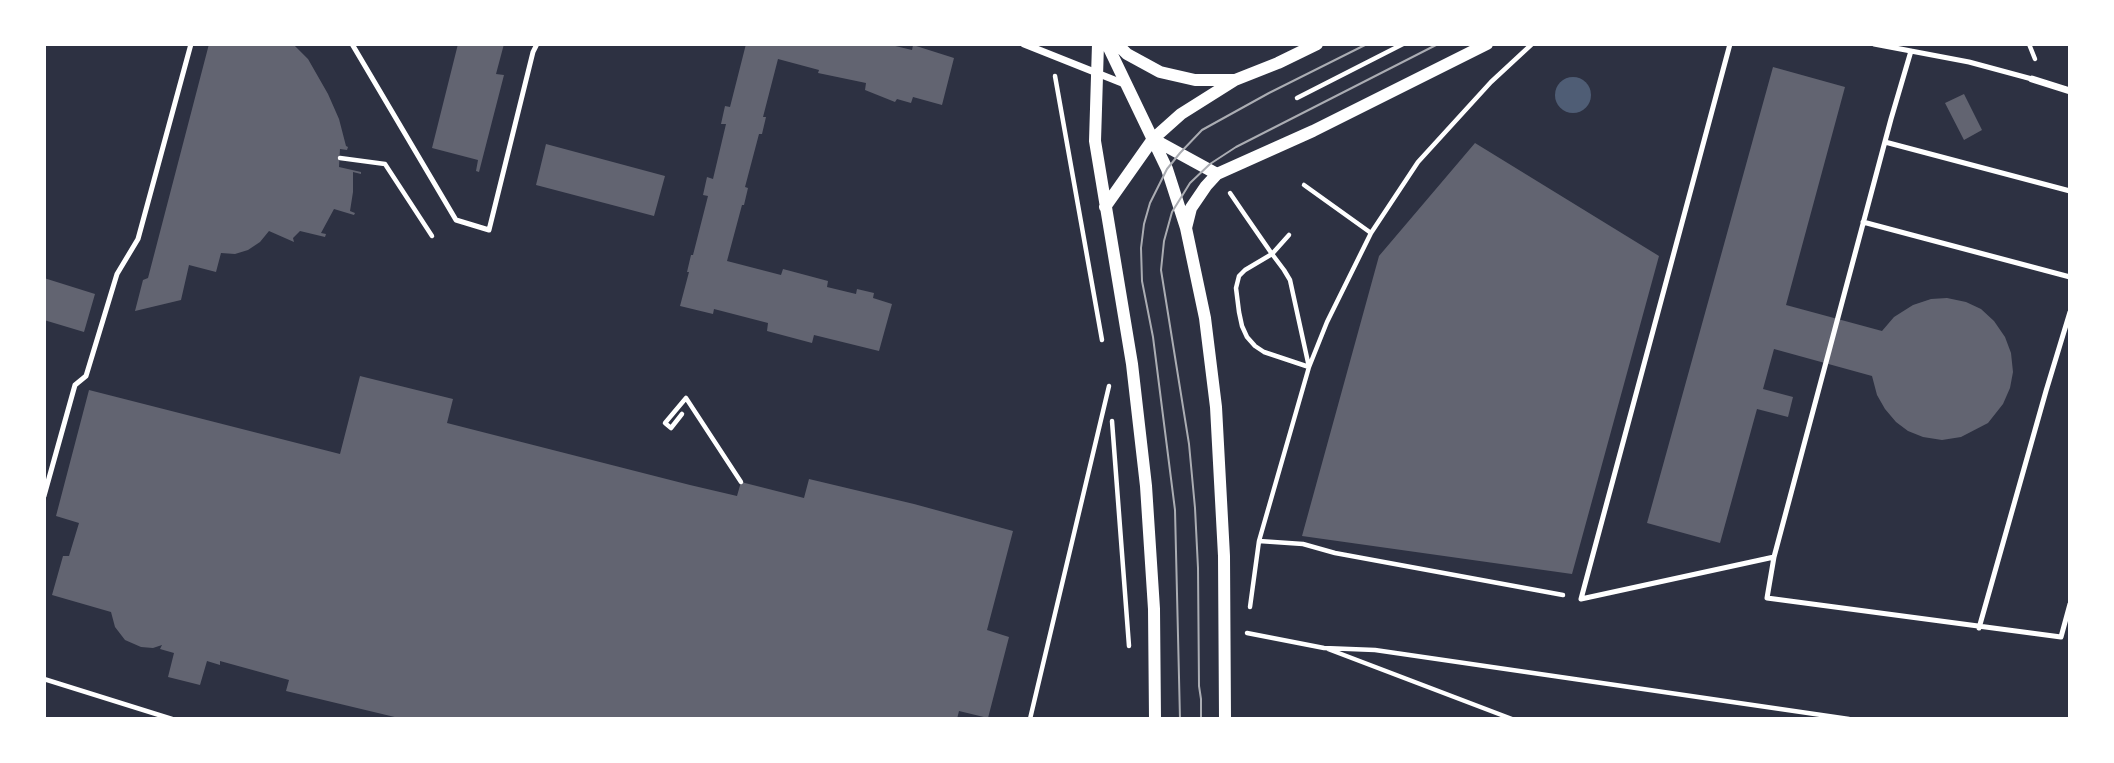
<!DOCTYPE html>
<html>
<head>
<meta charset="utf-8">
<style>
  body { margin:0 }
  #map { position:relative; width:2114px; height:763px; overflow:hidden; background:#2d3142; font-family:"DM Sans",sans-serif }
  canvas { display:block }
  .frame { position:absolute; inset:0; border:46px solid #fff; pointer-events:none }
</style>
</head>
<body>
<div id="map">
<canvas width="2114" height="763"></canvas>
<div class="frame"></div>
</div>
<script>
const g = document.querySelector('canvas').getContext('2d');
g.lineJoin = 'round';
function fillPath(path, color) { g.fillStyle = color; g.fill(path, 'evenodd'); }
const toPath = rows => new Path2D(rows.map(r => 'M' + r).join(''));
function strokePath(path, color, width, dash) { g.strokeStyle = color; g.lineWidth = width; g.lineCap = dash ? 'butt' : 'round'; g.setLineDash(dash || []); g.stroke(path); }
const water = toPath([
  '1555 95a18 18 0 1 1 36 0a18 18 0 1 1-36 0Z'
]);
const building = toPath([
  [209,44,293,44,308,59,328,94,339,119,346,146,348,147,347,150,340,149,339,167,361,172,361,174,353,172,353,192,350,211,355,213,354,215,334,209,321,233,326,234,325,237,300,231,293,238,294,242,269,231,260,242,248,250,235,254,221,253,216,272,189,265,181,300,135,311,143,280,148,278],
  [458,44,504,44,496,74,504,75,479,172,476,171,478,160,432,148],
  [746,44,887,44,912,50,913,45,954,58,942,105,913,97,911,103,897,99,895,102,865,90,866,83,818,73,819,70,778,59,763,117,766,117,762,134,759,134,745,187,748,188,744,205,742,205,727,261,781,275,783,269,828,281,827,287,856,294,857,289,874,293,873,298,892,304,879,351,814,335,812,343,767,331,768,323,714,309,713,314,680,306,689,272,687,272,691,255,693,255,708,196,703,195,707,177,713,179,726,124,721,124,725,106,730,107],
  [1773,67,1845,87,1786,305,1882,331,1894,317,1913,305,1931,299,1947,298,1966,302,1981,309,1994,321,2005,337,2011,353,2013,372,2010,388,2003,404,1988,423,1961,437,1942,440,1923,437,1908,431,1896,422,1885,409,1877,395,1872,376,1774,349,1763,389,1793,397,1788,417,1757,409,1720,543,1647,523],
  [1964,94,1982,130,1964,140,1945,103],
  [1475,143,1659,256,1572,574,1302,536,1379,256],
  [546,144,665,176,654,216,536,185],
  [44,278,95,294,84,332,44,320],
  [360,376,453,399,447,423,690,485,737,496,741,482,804,498,809,479,914,504,1013,531,987,630,1009,637,988,718,959,711,957,719,403,719,286,691,289,680,220,661,220,665,207,661,200,685,168,677,174,653,160,649,162,645,153,648,141,647,125,640,115,627,111,612,52,595,63,556,69,556,79,523,56,516,89,390,340,454]
]);
const path = toPath([
  [2029,44,2035,59],
  [1055,76,1102,340],
  [1297,98,1403,44],
  [340,158,385,164,432,236],
  [1304,185,1371,233],
  [1230,193,1245,215,1272,254,1284,270,1290,280,1309,367,1264,352,1255,346,1247,337,1242,326,1239,312,1236,288,1239,276,1245,270,1272,254,1289,235],
  [682,414,671,428,665,423,686,398,741,482],
  [1112,421,1129,646],
  [1259,541,1303,544,1335,553,1563,595],
  [1250,607,1259,541,1309,367,1327,322,1371,233,1418,162,1491,82,1532,44],
  [1247,633,1324,648,1375,650,1849,719],
  [1328,649,1512,719],
  [44,679,172,719],
  [1030,719,1109,386]
]);
const service = toPath([
  [352,44,456,220,489,230,533,52,537,44],
  [1730,44,1581,599,1774,557,1767,598,2061,637,2070,604],
  [1874,44,1969,62,2032,79],
  [1885,142,2070,191],
  [1863,222,2070,277],
  [44,496,75,385,86,376,117,274,138,239,191,44],
  [1774,557,1891,119,1911,51],
  [1979,628,2046,391,2070,312]
]);
const minor = toPath([
  [1024,44,1127,85],
  [2032,79,2070,91]
]);
const tertiary = toPath([
  [1098,44,1095,141,1132,364,1146,486,1154,609,1155,719],
  [1107,44,1167,169,1186,228,1205,318,1216,407,1224,556,1225,719],
  [1117,44,1127,54,1160,72,1195,80,1235,80],
  [1153,139,1217,174],
  [1105,207,1153,139,1181,114,1235,80,1278,63,1317,44],
  [1186,228,1191,208,1206,186,1217,174,1313,131,1487,44]
]);
const tram = toPath([
  [1180,719,1175,510,1153,337,1142,281,1141,248,1144,224,1150,203,1167,169,1180,153,1202,130,1269,93,1367,44],
  [1201,719,1201,699,1199,686,1198,568,1195,508,1189,444,1161,270,1164,241,1172,212,1190,183,1210,164,1236,147,1438,44]
]);
fillPath(water, '#4f5d75');
fillPath(building, '#626471');
strokePath(path, '#fff', 4.5);
strokePath(service, '#fff', 5);
strokePath(minor, '#fff', 7);
strokePath(tertiary, '#fff', 12);
strokePath(tram, '#abadb3', 2);
</script>
</body>
</html>
